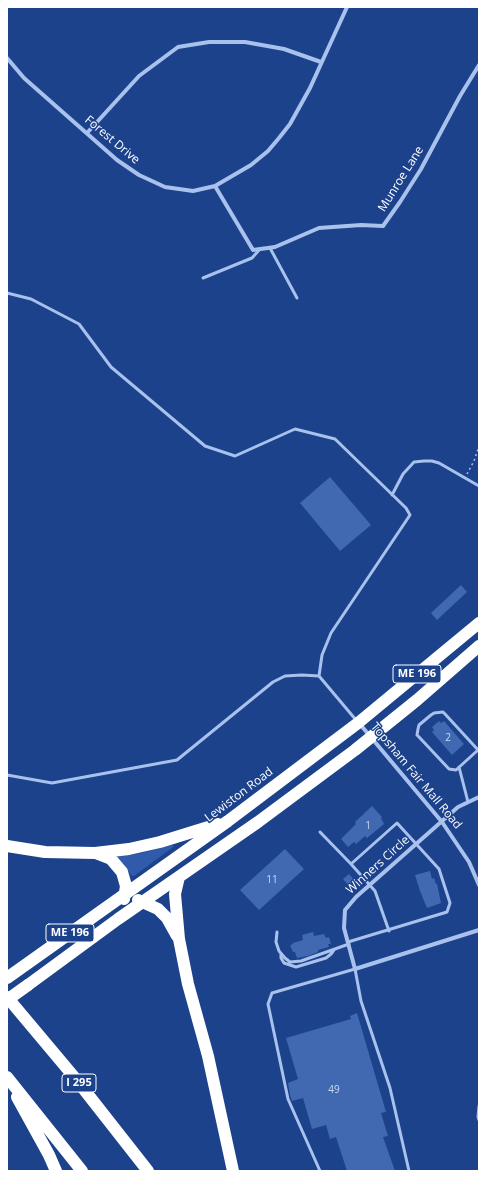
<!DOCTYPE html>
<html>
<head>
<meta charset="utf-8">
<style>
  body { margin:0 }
  #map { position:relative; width:486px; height:1178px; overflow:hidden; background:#1c428c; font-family:"Open Sans",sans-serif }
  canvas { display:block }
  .frame { position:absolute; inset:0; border:8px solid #fff; pointer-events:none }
</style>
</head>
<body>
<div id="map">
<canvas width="486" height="1178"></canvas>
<div class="frame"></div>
</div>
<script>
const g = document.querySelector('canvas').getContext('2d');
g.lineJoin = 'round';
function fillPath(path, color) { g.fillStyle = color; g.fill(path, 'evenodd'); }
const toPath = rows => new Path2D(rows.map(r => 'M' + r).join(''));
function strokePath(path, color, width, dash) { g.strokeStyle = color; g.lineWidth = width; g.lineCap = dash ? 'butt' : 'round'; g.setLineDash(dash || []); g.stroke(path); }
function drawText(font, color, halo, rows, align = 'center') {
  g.font = font + ' "Open Sans",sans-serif'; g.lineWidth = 3; g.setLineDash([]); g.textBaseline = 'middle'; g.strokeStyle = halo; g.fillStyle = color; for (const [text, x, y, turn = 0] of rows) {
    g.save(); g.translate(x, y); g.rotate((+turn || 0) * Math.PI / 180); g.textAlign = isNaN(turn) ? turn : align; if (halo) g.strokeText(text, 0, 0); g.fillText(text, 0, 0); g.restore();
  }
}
const green = toPath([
  [171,845,174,846,172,848,134,876,132,876,116,857,142,853]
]);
const building = toPath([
  [330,477,371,525,340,551,300,503],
  [461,585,467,592,437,620,431,613],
  [439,721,441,723,444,721,464,744,452,755,432,732,434,730,432,727],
  [372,806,382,817,381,818,384,824,367,838,365,836,356,844,354,842,348,847,341,839,356,824,355,822],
  [285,849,304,869,259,910,240,890],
  [430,871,432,879,434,878,436,884,437,884,441,903,427,908,420,891,415,875],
  [349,874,355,881,349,886,343,879],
  [313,932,314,936,324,934,326,938,329,937,331,944,328,944,329,947,318,950,318,952,308,956,297,958,295,952,293,952,290,945,293,944,293,943,303,940,302,935],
  [357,1013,386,1112,381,1113,388,1136,383,1137,395,1171,347,1171,336,1137,330,1139,326,1125,312,1129,303,1098,292,1101,290,1095,288,1083,298,1079,286,1038,351,1019,350,1016]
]);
const path = toPath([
  [467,474,474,461,479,446]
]);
const lane = toPath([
  [270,248,297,298],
  [203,278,252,258,260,249],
  [7,293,31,299,79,324,111,367,205,446,235,456,295,429,335,439,406,508,410,515,331,633,322,655,319,676,302,675,285,676,273,682,177,760,52,783,7,775],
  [392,495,403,474,414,462,424,461,432,461,439,463,479,486],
  [319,676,356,720],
  [478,750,456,770,449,769,419,737,417,735,418,729,419,725,431,715,434,713,443,712,445,714,479,751],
  [459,767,468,802],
  [320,832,351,864,397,823,439,869,450,903,447,912,348,942],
  [351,864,375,891,389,931],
  [277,932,276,942,279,951,285,958,290,962,301,961,349,944],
  [281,954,281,958,284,963,296,967,326,958,331,954,334,950],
  [479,1106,478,1117,479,1120],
  [320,1171,288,1099,268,1004,272,993,355,969,361,1001,390,1088,409,1171]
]);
const street = toPath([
  [7,58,24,78,117,160,139,175,165,187,193,191,215,186,251,165,268,151,279,138,290,124,310,88,347,7],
  [87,133,139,76,178,47,209,42,245,42,284,49,321,62],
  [215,186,253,250,275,247,319,228,361,225,383,226,400,202,421,169,460,96,479,65],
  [359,723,442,822,469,862,479,885],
  [479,797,458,807,356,897,345,910,344,928,355,969,479,930]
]);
const highway = toPath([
  [7,846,45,852,95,853,129,849,160,842,218,824],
  [98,854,111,859,122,872,126,886,124,899],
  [179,877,175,894,179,939,188,984,208,1056,233,1171],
  [138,900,158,909,167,918,177,936],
  [7,978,228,821,358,723,479,623],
  [28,985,118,919,258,822,355,750,417,700,479,646],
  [7,997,75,1078,148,1171],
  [7,1077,82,1171],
  [17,1097,49,1155,56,1171]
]);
const highwayBridge = toPath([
  [7,1000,28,985]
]);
const numberNames = [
  ["2",448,738],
  ["1",368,826],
  ["11",272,880],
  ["49",334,1090]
];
const shields = [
  [417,674,48],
  [70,933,48],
  [79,1083,34]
];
const shieldNames = [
  ["ME 196",417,674],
  ["ME 196",70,933],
  ["I 295",79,1083]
];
const streetNames = [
  ["Forest Drive",112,140,40],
  ["Munroe Lane",401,179,-58],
  ["Topsham Fair Mall Road",416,776,50],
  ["Lewiston Road",239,795,-37],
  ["Winners Circle",378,865,-42]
];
fillPath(green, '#2f5baa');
fillPath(building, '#4069b2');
strokePath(path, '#a9c1ed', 1.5, [2, 3]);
strokePath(lane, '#a9c1ed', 3);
strokePath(street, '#a9c1ed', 4);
strokePath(highway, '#fff', 12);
strokePath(highwayBridge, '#fff', 12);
drawText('10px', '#cfdaec', null, numberNames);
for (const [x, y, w] of shields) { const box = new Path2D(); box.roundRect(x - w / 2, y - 9, w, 18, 3); g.fillStyle = '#1c428c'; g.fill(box); strokePath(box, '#fff', 1); }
drawText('bold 11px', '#fff', null, shieldNames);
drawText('12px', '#fff', '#1c428c', streetNames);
</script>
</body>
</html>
